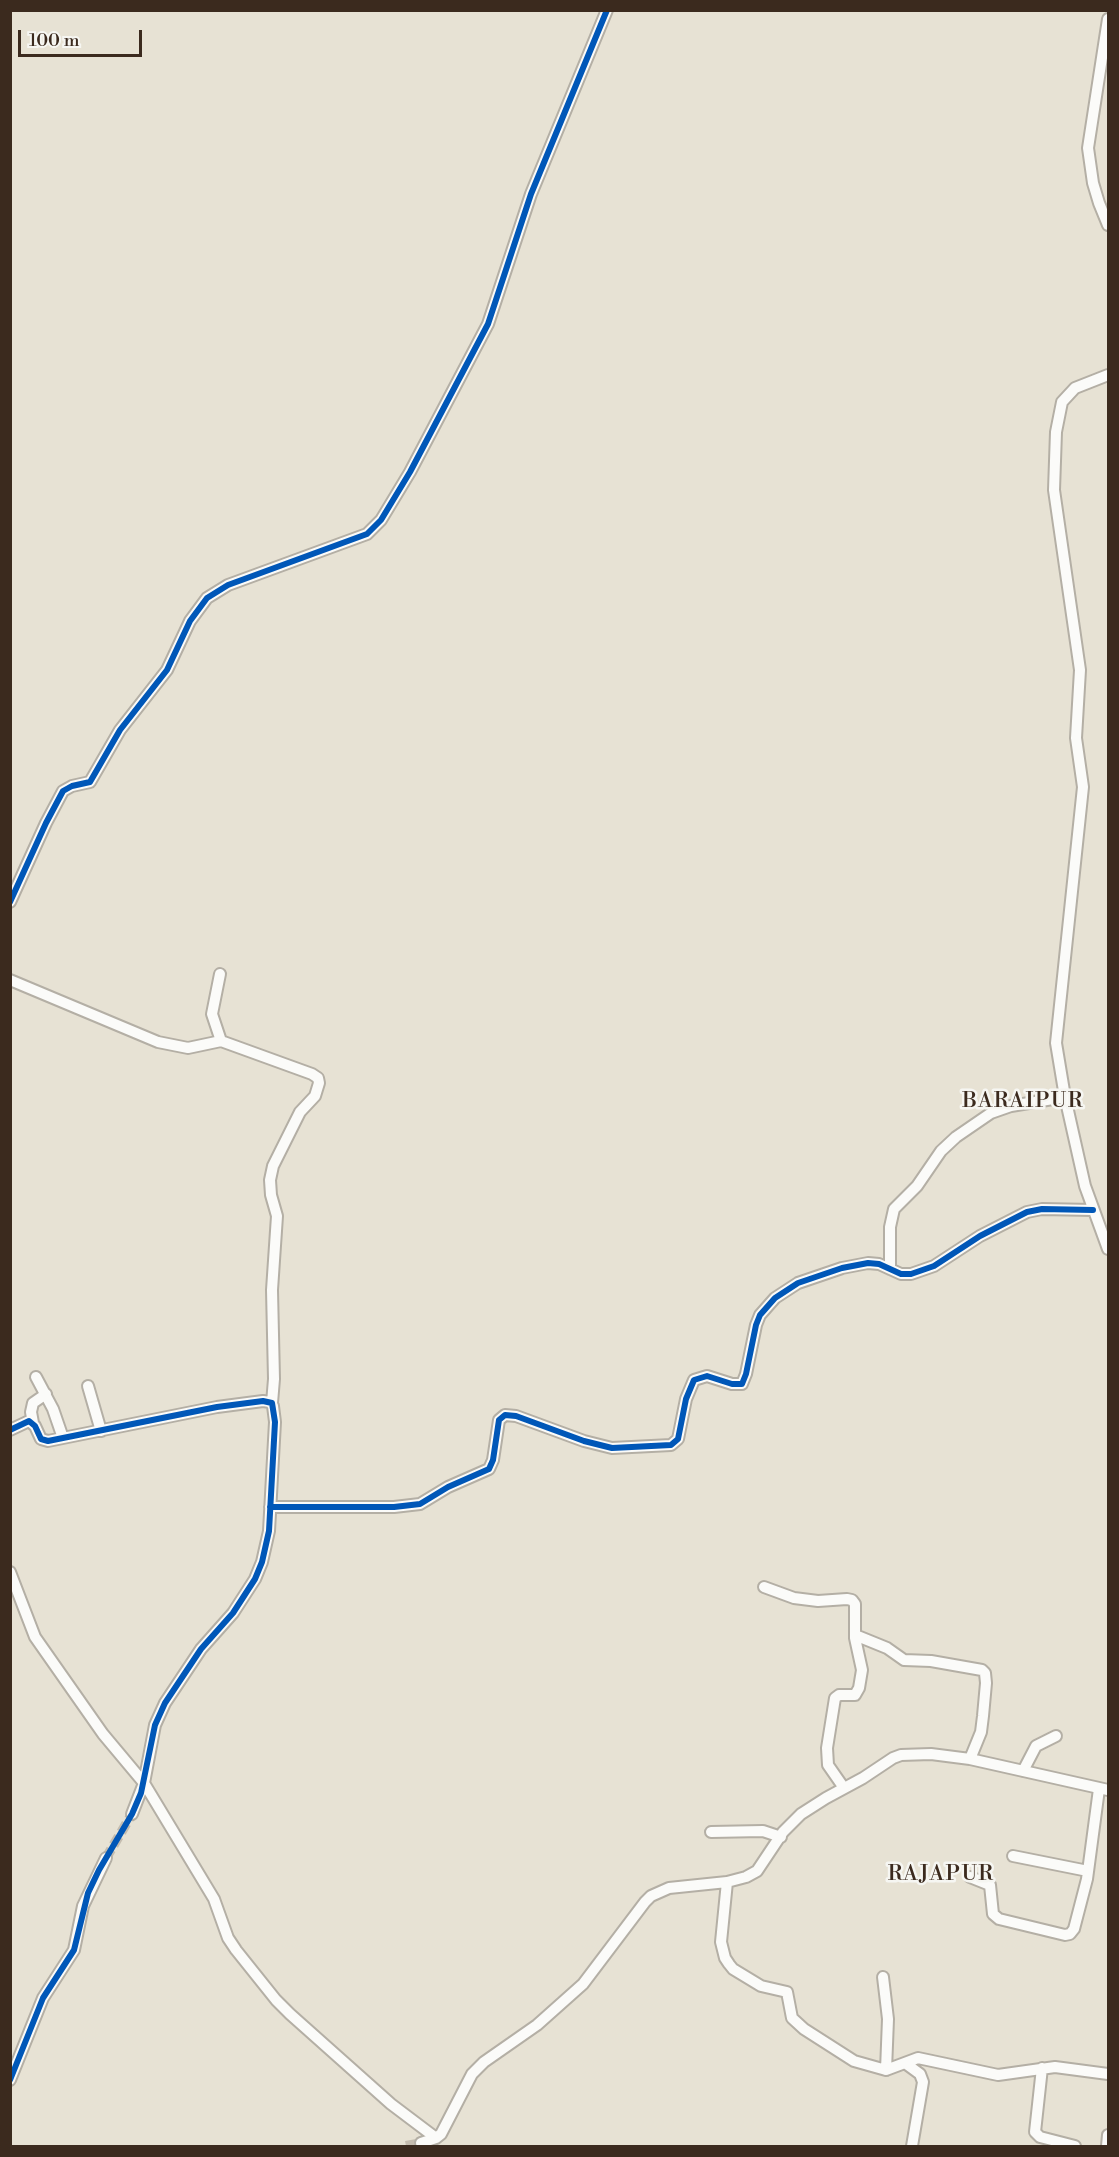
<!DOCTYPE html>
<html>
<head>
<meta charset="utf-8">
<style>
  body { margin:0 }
  #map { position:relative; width:1119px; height:2157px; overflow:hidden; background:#e7e2d4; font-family:"Libre Bodoni",serif }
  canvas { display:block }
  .frame { position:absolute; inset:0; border:12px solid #3b2a1e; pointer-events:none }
  .scale { position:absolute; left:18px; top:30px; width:124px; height:27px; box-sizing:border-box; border:3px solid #3b2a1e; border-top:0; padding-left:8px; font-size:18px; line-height:21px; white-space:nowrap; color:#3b2a1e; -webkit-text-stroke:4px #f6f6f2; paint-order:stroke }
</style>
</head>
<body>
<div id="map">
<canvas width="1119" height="2157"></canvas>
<div class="frame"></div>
<div class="scale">100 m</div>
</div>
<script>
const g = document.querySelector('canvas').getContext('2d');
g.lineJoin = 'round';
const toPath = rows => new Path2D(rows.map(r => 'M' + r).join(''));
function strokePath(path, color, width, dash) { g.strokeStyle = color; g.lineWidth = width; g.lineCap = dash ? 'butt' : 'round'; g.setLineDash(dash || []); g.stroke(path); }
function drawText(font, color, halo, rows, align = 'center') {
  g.font = font + ' "Libre Bodoni",serif'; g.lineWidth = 5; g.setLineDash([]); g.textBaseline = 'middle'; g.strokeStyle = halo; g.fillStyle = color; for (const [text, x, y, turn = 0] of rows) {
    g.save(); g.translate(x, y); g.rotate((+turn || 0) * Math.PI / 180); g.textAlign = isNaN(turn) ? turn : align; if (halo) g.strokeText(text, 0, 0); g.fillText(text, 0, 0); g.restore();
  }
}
const minorTunnel = toPath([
  [106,1858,132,1814],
  [406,2146,421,2143]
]);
const minor = toPath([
  [1108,19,1088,148,1093,183,1099,203,1108,225],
  [1108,375,1075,388,1062,402,1056,432,1054,490,1080,670,1076,738,1083,787,1056,1043,1065,1097,1085,1186,1108,1249],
  [10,902,46,823,63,791,72,786,90,782,120,730,167,670,190,621,207,598,228,585,367,534,381,520,410,472,488,324,531,194,607,10],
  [220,974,212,1014,221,1041],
  [10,980,158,1042,188,1048,221,1041,312,1074,318,1078,319,1083,315,1096,300,1112,273,1166,270,1180,271,1195,277,1216,272,1290,274,1379,272,1403],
  [890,1269,890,1227,894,1209,917,1186,941,1151,956,1137,991,1113,1011,1106,1065,1097],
  [36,1377,53,1409,63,1438],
  [88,1386,101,1431],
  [33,1423,31,1412,33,1403,46,1394],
  [10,1430,29,1421,35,1426,41,1439,48,1441,217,1407,263,1401,270,1402,273,1406,275,1422,269,1531,262,1562,255,1579,233,1613,201,1649,165,1703,155,1725,144,1783,132,1814],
  [270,1507,394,1507,420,1504,448,1487,489,1469,493,1460,499,1420,505,1415,516,1416,584,1441,612,1448,671,1445,678,1439,686,1399,694,1380,707,1376,732,1384,742,1384,746,1374,756,1325,760,1315,775,1298,798,1283,842,1268,868,1263,879,1264,901,1274,911,1274,934,1266,980,1236,1027,1212,1042,1209,1093,1210],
  [10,1572,35,1637,103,1734,144,1783,214,1899,228,1938,236,1950,276,2000,290,2014,391,2104,436,2138],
  [764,1587,794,1598,818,1601,847,1599,852,1600,855,1604,855,1638,862,1670,859,1688,855,1695,839,1695,835,1698,827,1748,828,1765,844,1788],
  [855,1635,887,1648,904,1660,931,1661,982,1670,985,1673,986,1683,983,1716,981,1732,970,1759],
  [1023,1771,1036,1746,1056,1736],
  [711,1832,763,1831,781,1837],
  [1013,1856,1088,1871],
  [970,1877,990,1885,993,1914,999,1919,1065,1935,1070,1934,1074,1929,1087,1879,1099,1789],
  [727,1882,721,1942,725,1958,729,1964,733,1969,761,1986,787,1992,792,2018,804,2029,854,2061,886,2070,918,2058,998,2075,1055,2067,1108,2074],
  [883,1977,888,2019,886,2070],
  [905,2063,920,2074,923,2082,912,2146],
  [1042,2068,1035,2132,1040,2137,1075,2146],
  [10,2080,43,1998,74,1950,83,1906,106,1858],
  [421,2143,436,2138,441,2134,472,2074,484,2062,537,2025,583,1984,645,1902,651,1896,669,1888,727,1882,746,1877,757,1871,783,1832,801,1814,826,1798,863,1778,893,1758,901,1755,931,1754,970,1759,1108,1790],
  [1107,2146,1108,2135]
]);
const cycleway = toPath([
  [10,902,46,823,63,791,72,786,90,782,120,730,167,670,190,621,207,598,228,585,367,534,381,520,410,472,488,324,531,194,607,10],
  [10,1430,29,1421,35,1426,41,1439,48,1441,217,1407,263,1401,272,1403,275,1422,269,1531,262,1562,255,1579,233,1613,201,1649,165,1703,155,1725,141,1793,132,1814,99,1870,88,1893,74,1950,43,1998,10,2080],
  [270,1507,394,1507,420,1504,448,1487,489,1469,493,1460,499,1420,505,1415,516,1416,584,1441,612,1448,671,1445,678,1439,686,1399,694,1380,707,1376,732,1384,742,1384,746,1374,756,1325,760,1315,775,1298,798,1283,842,1268,868,1263,879,1264,901,1274,911,1274,934,1266,980,1236,1027,1212,1042,1209,1093,1210]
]);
const quarterNames = [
  ["BARAIPUR",1023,1102],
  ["RAJAPUR",941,1875]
];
strokePath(minorTunnel, '#c5bdb0', 10, [10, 5]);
strokePath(minor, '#b4afa5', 14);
strokePath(minor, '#fbfbf9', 10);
strokePath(cycleway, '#0057b8', 6);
g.letterSpacing = '1.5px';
drawText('21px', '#3b2a1e', '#f6f6f2', quarterNames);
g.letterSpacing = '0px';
</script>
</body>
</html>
